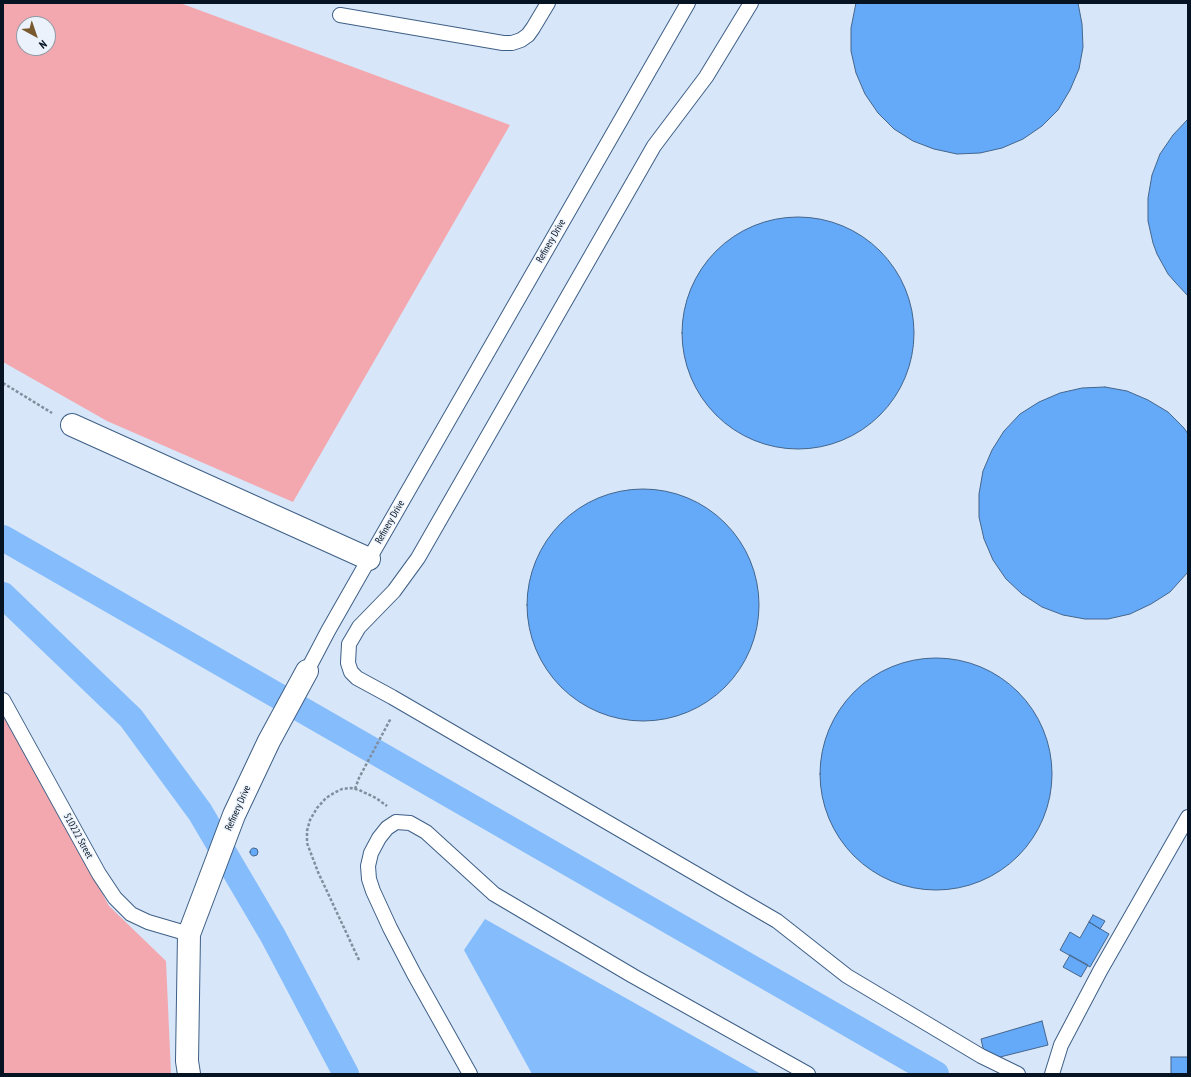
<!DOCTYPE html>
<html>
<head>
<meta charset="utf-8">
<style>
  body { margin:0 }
  #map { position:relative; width:1191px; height:1077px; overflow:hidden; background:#d7e6f8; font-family:"PT Sans Narrow",sans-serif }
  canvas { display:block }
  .frame { position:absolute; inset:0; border:4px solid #061322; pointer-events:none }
  .north { position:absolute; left:16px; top:16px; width:40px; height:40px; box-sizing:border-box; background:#ebf2fb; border:1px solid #8f99a4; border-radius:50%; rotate:140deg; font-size:11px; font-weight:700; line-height:16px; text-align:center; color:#061322 }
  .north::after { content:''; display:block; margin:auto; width:14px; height:18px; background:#795a2f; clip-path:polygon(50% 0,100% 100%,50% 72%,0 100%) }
</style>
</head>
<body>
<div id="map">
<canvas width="1191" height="1077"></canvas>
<div class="frame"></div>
<div class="north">N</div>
</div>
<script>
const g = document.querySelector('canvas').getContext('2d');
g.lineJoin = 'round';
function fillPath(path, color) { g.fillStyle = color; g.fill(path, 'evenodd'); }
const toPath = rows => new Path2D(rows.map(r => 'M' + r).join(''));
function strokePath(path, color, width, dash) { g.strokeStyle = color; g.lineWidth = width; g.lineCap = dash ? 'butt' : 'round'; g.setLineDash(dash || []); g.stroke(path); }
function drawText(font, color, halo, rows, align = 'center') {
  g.font = font + ' "PT Sans Narrow",sans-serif'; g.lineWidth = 3; g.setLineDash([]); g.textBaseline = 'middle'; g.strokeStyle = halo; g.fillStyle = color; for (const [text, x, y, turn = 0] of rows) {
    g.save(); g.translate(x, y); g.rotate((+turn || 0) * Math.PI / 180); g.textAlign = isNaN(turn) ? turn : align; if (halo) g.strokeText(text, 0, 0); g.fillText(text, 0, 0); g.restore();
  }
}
const green = toPath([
  [3,3,180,3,510,125,293,502,107,421,3,362],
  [24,24,48,24,48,48,24,48],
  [3,704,109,906,166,961,171,1074,3,1074]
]);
const water = toPath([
  [485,919,761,1074,532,1074,464,950]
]);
const canal = toPath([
  [3,538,936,1074],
  [3,595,131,718,200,812,273,936,346,1074]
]);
const building = toPath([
  [856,3,1078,3,1082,24,1083,47,1079,69,1070,90,1058,110,1042,126,1023,139,1002,148,980,153,957,154,934,149,913,141,894,129,878,113,865,94,856,73,851,51,851,28,856,3],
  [1188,119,1188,296,1175,282,1168,274,1157,254,1153,243,1148,221,1148,198,1152,175,1160,154,1173,135,1188,119],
  '682 333a116 116 0 1 1 232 0a116 116 0 1 1-232 0Z',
  [1105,387,1127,391,1148,400,1168,412,1184,428,1188,434,1188,572,1170,592,1151,604,1130,614,1108,619,1085,619,1063,615,1042,607,1022,594,1006,579,993,560,984,539,979,517,979,494,983,471,992,450,1004,431,1020,414,1039,402,1060,393,1082,388,1105,387],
  '527 605a116 116 0 1 1 232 0a116 116 0 1 1-232 0Z',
  '820 774a116 116 0 1 1 232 0a116 116 0 1 1-232 0Z',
  '250 852a4 4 0 1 1 8 0a4 4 0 1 1-8 0Z',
  [1093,915,1105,921,1100,929,1089,922,1093,915],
  [1089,922,1109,934,1090,967,1060,950,1070,932,1080,938,1089,922],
  [1070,955,1088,965,1081,977,1063,967,1070,955],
  [1042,1021,1048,1045,1000,1057,984,1052,981,1039,1042,1021],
  [1171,1057,1188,1057,1188,1074,1171,1074,1171,1057]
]);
const path = toPath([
  [3,383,52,413],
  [355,789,359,778,391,718],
  [359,960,318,872,307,843,307,831,310,820,317,808,326,798,334,793,342,789,351,788,359,790,376,798,387,806]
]);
const service = toPath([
  [751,3,706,77,654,146,418,558,394,591,359,627,349,644,348,663,351,672,357,678,392,697,777,921,847,976,981,1056,1018,1074],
  [340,15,503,43,512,43,521,40,528,35,533,28,548,3],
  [307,671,328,631,369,559,688,3],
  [3,700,99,874,115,898,131,914,148,922,189,934],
  [470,1074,414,974,390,928,373,891,369,879,368,866,371,853,379,838,387,828,396,822,410,823,426,832,494,894,633,976,808,1074],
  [1052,1074,1061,1045,1100,971,1188,817]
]);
const minor = toPath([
  [72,425,369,559],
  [189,1074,187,1061,189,934,234,815,269,741,307,671]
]);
const streetNames = [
  ["Refinery Drive",551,241,-60],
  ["Refinery Drive",390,522,-60],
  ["Refinery Drive",238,808,-66],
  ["510222 Street",78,836,61]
];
fillPath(green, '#f3a8af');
fillPath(water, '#85bcfc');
strokePath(canal, '#85bcfc', 26);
fillPath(building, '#64aaf9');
strokePath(building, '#44658c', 1);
strokePath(service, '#3e5f86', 16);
strokePath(minor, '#3e5f86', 24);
strokePath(path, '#808e9e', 2.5, [3, 2]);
strokePath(service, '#fff', 14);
strokePath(minor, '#fff', 22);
drawText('10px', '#061322', '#ebf2fb', streetNames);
</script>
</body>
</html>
